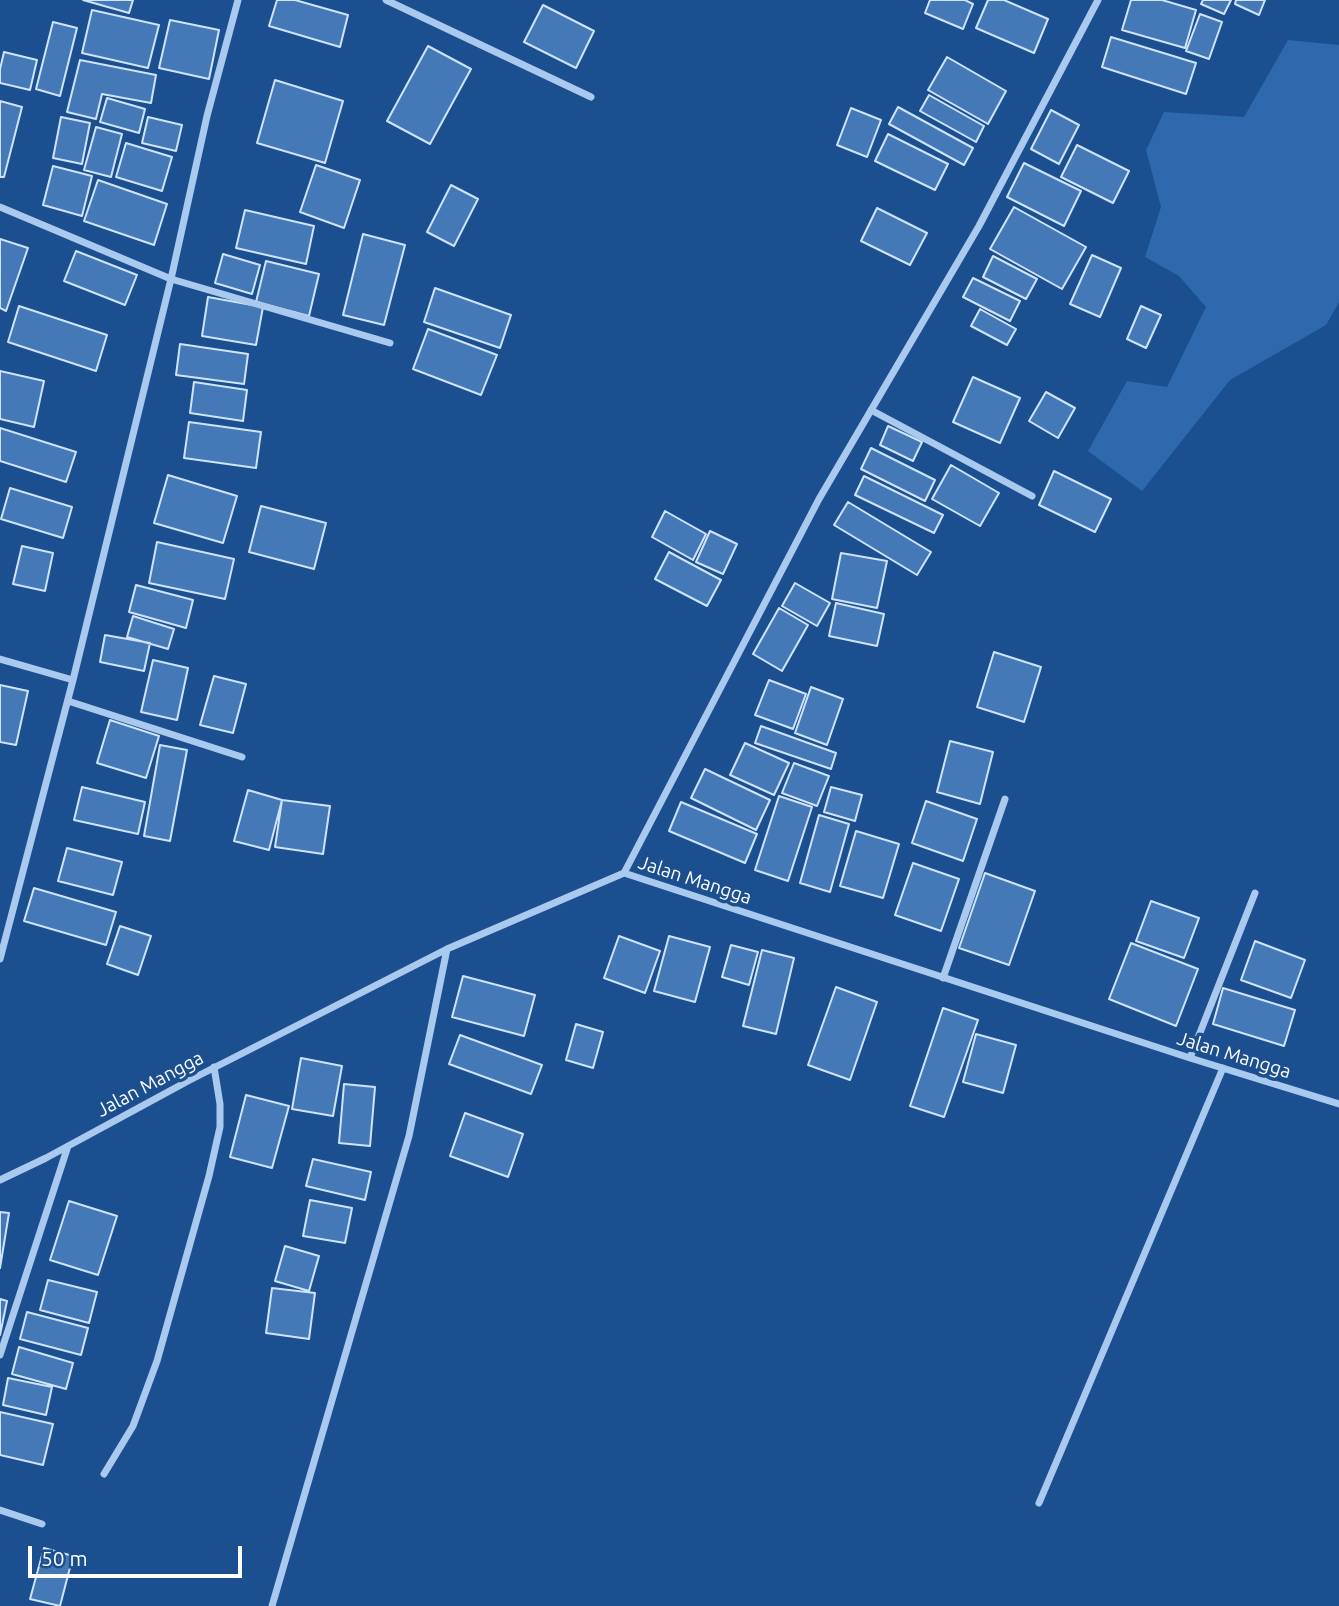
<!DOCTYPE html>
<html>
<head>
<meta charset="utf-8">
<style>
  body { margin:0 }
  #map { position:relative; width:1339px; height:1606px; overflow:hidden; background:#1b4f8f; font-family:Ubuntu,sans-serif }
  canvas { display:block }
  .scale { position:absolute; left:28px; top:1546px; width:214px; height:32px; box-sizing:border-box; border:4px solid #fff; border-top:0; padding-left:9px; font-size:21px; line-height:24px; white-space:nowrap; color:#fff; -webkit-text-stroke:5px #1b4f8f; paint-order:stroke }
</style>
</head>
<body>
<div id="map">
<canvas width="1339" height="1606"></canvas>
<div class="scale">50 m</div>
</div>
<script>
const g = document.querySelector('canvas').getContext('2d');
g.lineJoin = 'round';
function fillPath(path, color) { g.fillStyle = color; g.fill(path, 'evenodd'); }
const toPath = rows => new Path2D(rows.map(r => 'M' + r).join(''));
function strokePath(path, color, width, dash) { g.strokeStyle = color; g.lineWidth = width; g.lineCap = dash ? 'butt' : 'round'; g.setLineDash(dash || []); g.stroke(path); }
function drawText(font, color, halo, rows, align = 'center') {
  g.font = font + ' Ubuntu,sans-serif'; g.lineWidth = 7; g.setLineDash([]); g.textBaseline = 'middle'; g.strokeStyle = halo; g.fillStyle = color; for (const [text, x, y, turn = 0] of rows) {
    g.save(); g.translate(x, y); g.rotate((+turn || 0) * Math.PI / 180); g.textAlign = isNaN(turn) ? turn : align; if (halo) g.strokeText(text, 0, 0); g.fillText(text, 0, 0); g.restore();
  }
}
const green = toPath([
  [1288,40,1339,45,1339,302,1326,325,1230,380,1142,491,1088,451,1127,381,1167,387,1206,307,1179,276,1145,257,1161,207,1146,150,1164,112,1244,117]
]);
const building = toPath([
  [83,0,133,0,129,13,83,0],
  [277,0,295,0,348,15,340,47,269,26,277,0],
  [930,0,965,0,973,4,963,29,925,13,930,0],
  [988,0,1004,0,1048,19,1034,53,976,28,988,0],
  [1131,0,1162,0,1196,10,1185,48,1122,30,1131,0],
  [1203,0,1231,0,1224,14,1201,4,1203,0],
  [1236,0,1265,0,1259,15,1235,4,1236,0],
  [543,5,594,31,576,68,524,42,543,5],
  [92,10,159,25,148,68,82,53,92,10],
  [1200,14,1222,22,1209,59,1186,51,1200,14],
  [170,20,219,30,209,79,159,68,170,20],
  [53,22,77,28,60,96,36,89,53,22],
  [1111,37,1196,63,1186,94,1102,67,1111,37],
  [428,46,471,69,430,144,387,121,428,46],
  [4,52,37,60,30,90,0,83,0,69,4,52],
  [947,57,1006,91,988,124,928,90,947,57],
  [80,60,156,75,151,103,102,94,96,119,67,112,80,60],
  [275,80,343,101,325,163,257,143,275,80],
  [929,95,984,126,976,142,920,111,929,95],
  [107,98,145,109,139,133,100,122,107,98],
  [0,101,22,107,4,177,0,177,0,101],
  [898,107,973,148,964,165,889,124,898,107],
  [851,108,881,120,867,157,837,145,851,108],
  [1051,110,1079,125,1059,164,1031,149,1051,110],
  [61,117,90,123,82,164,53,158,61,117],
  [148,117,182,125,176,151,142,143,148,117],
  [96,127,122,134,111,177,84,170,96,127],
  [888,134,948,164,935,190,875,161,888,134],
  [126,143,172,157,162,191,116,177,126,143],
  [1077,145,1129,171,1113,203,1061,177,1077,145],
  [1024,163,1081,191,1064,226,1007,197,1024,163],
  [316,165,360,180,344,228,300,212,316,165],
  [53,166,92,176,82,216,43,205,53,166],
  [98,180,167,204,154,245,84,221,98,180],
  [451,185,478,199,454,246,427,232,451,185],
  [1014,207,1086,247,1062,289,990,249,1014,207],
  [877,208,927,233,910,265,861,241,877,208],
  [245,210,314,226,306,264,236,248,245,210],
  [363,234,405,245,384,325,343,315,363,234],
  [0,239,28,248,6,311,0,308,0,239],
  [76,251,137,275,125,305,64,281,76,251],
  [223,254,260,265,252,294,215,283,223,254],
  [1092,255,1121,268,1100,317,1070,304,1092,255],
  [993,256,1037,279,1026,299,983,277,993,256],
  [266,261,319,274,309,316,256,302,266,261],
  [973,278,1020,301,1010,321,963,297,973,278],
  [435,288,511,315,500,348,424,322,435,288],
  [208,297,263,307,256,345,202,336,208,297],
  [19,306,107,335,96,371,8,342,19,306],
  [1141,306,1161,315,1146,348,1127,339,1141,306],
  [980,309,1016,329,1007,345,971,326,980,309],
  [428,329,497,355,481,395,413,369,428,329],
  [180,344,248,354,244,384,176,375,180,344],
  [0,371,44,381,34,427,0,419,0,371],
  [973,377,1020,398,1000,443,953,422,973,377],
  [194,382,247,390,243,421,190,413,194,382],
  [1046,392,1075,408,1058,438,1029,421,1046,392],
  [189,422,261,432,256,468,184,458,189,422],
  [888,426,922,442,913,461,880,445,888,426],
  [0,428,76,452,66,482,0,461,0,428],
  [871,448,935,480,925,501,861,469,871,448],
  [951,465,999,493,980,526,932,499,951,465],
  [1054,471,1111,499,1095,532,1039,505,1054,471],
  [168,475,237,496,223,543,154,523,168,475],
  [864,476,943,515,934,533,855,495,864,476],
  [10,488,72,507,63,538,1,519,10,488],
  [848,502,931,552,917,575,834,525,848,502],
  [261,506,326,523,314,569,249,552,261,506],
  [665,511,706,534,693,560,652,537,665,511],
  [710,531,737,544,723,574,696,562,710,531],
  [157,542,234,559,225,599,149,583,157,542],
  [22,546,53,553,45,591,13,584,22,546],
  [669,552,721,580,707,606,655,579,669,552],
  [841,553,887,561,877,608,832,599,841,553],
  [795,583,830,603,817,626,782,606,795,583],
  [136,585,193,600,186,628,129,612,136,585],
  [836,603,884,614,877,646,829,636,836,603],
  [779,608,808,625,782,671,753,654,779,608],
  [133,616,174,629,168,649,127,637,133,616],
  [105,635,150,643,144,671,100,662,105,635],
  [994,652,1041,667,1024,722,977,707,994,652],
  [153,660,188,668,177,720,141,712,153,660],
  [214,676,246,684,233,733,200,725,214,676],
  [769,680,806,694,793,729,755,715,769,680],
  [0,685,28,691,16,745,0,742,0,685],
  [811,687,843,699,827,745,795,733,811,687],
  [110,720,159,736,146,778,97,763,110,720],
  [761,726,836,753,831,769,755,743,761,726],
  [950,741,993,752,980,804,937,792,950,741],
  [745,743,789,763,774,795,730,775,745,743],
  [160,745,187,750,170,841,144,836,160,745],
  [794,763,829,776,817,806,782,793,794,763],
  [705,769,770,800,756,830,691,798,705,769],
  [82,787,145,802,138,834,74,820,82,787],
  [831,787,862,795,855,821,824,812,831,787],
  [248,790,282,800,269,850,234,841,248,790],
  [779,796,812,807,788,881,755,870,779,796],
  [282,800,330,806,323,854,275,847,282,800],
  [926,801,977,819,963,861,912,843,926,801],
  [681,802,757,834,745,863,669,831,681,802],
  [819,815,849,824,830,892,800,883,819,815],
  [856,831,899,844,883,898,840,886,856,831],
  [67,848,122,862,113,895,58,881,67,848],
  [913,863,959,879,941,931,895,915,913,863],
  [985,873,1035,891,1009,965,959,948,985,873],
  [34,888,116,912,106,945,24,921,34,888],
  [1151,901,1199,918,1184,958,1136,941,1151,901],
  [120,926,151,936,138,975,107,964,120,926],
  [619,936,660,951,645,993,604,978,619,936],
  [669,936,710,947,695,1002,654,991,669,936],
  [1255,941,1305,960,1291,998,1241,980,1255,941],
  [1131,943,1198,969,1176,1026,1109,999,1131,943],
  [731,945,758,952,749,985,722,977,731,945],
  [762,950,794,958,776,1034,743,1026,762,950],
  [463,976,535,995,524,1036,452,1017,463,976],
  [836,987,877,1002,850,1080,808,1065,836,987],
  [1223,988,1295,1010,1284,1046,1213,1024,1223,988],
  [943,1008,978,1020,944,1117,910,1106,943,1008],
  [576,1024,603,1032,593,1068,566,1060,576,1024],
  [976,1034,1016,1045,1003,1093,963,1082,976,1034],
  [460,1035,542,1065,531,1094,449,1064,460,1035],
  [301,1058,342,1066,333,1116,292,1109,301,1058],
  [344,1084,375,1087,370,1146,339,1143,344,1084],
  [246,1095,289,1106,272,1168,230,1157,246,1095],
  [465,1113,523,1134,508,1177,450,1156,465,1113],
  [313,1159,371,1172,365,1200,306,1186,313,1159],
  [310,1200,352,1208,345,1243,303,1236,310,1200],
  [69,1201,117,1216,98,1275,50,1260,69,1201],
  [0,1212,9,1213,0,1268,0,1212],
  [285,1246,319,1256,309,1291,275,1281,285,1246],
  [48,1280,97,1292,89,1323,40,1310,48,1280],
  [272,1288,315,1293,309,1339,266,1333,272,1288],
  [0,1299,7,1301,0,1335,0,1299],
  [27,1312,88,1328,81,1355,20,1339,27,1312],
  [19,1347,73,1363,66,1389,12,1374,19,1347],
  [8,1378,52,1387,46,1415,3,1405,8,1378],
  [0,1412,53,1424,43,1465,0,1455,0,1412],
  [44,1548,73,1556,60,1606,30,1599,44,1548]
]);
const minor = toPath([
  [386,0,591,97],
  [0,207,171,279,390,343],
  [871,410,1032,496],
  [0,659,73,680],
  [68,701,242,757],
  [624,873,819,499,979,226,1098,0],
  [0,959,73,680,171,279,207,116,238,0],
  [943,978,1005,799],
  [1190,1058,1255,893],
  [0,1180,46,1158,188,1081,447,949,624,873,1190,1058,1339,1104],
  [0,1355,68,1146],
  [104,1474,133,1426,157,1361,209,1176,220,1127,220,1104,214,1067],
  [1039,1503,1223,1068],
  [0,1510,42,1524],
  [272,1606,409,1136,447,949]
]);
const streetNames = [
  ["Jalan Mangga",695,880,18],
  ["Jalan Mangga",1234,1055,17],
  ["Jalan Mangga",150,1084,-28]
];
fillPath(green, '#2e69ad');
fillPath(building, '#4478b7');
strokePath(building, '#cfe3fa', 2);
strokePath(minor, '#a9c9ee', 7);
drawText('19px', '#fff', '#1b4f8f', streetNames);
</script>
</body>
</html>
